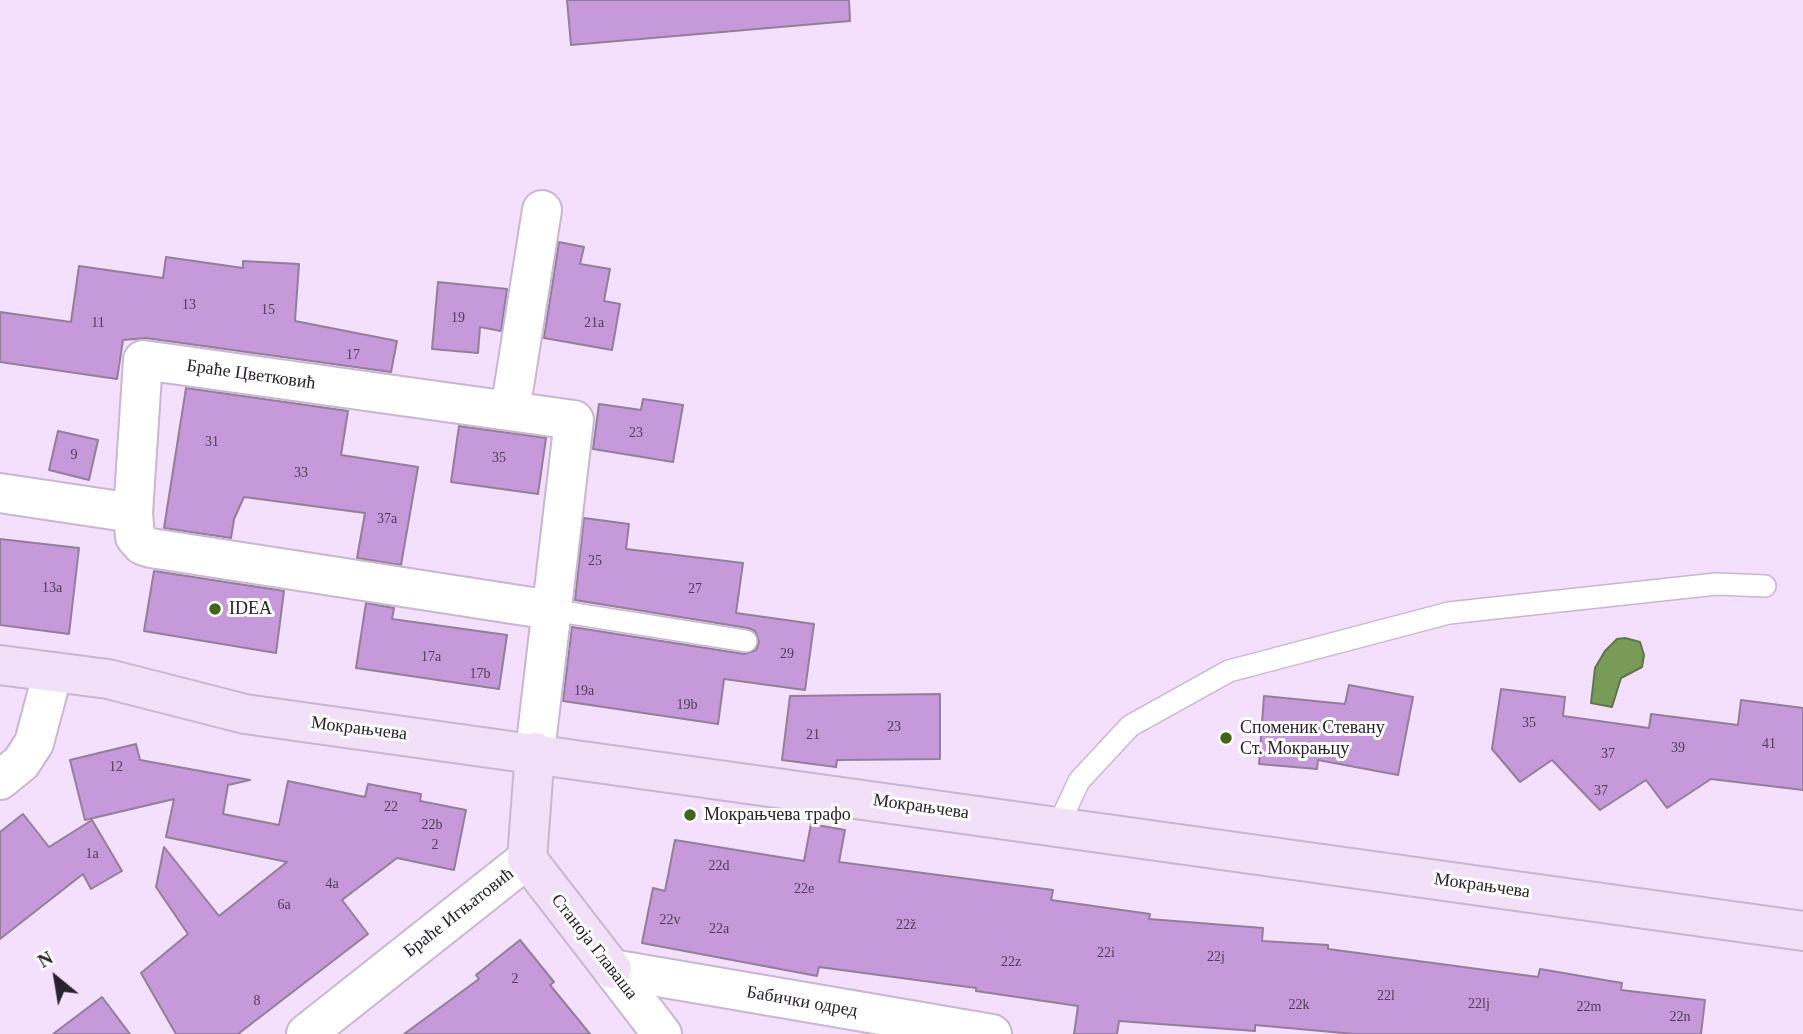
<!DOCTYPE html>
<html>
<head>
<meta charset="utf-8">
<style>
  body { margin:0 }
  #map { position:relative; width:1803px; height:1034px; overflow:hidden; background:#f4dffd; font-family:Georgia,serif }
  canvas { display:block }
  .north { position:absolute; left:21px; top:943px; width:70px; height:70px; -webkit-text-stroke:5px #fff; paint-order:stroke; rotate:330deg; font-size:19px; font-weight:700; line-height:28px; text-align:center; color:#29212c }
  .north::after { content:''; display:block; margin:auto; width:24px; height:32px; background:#29212c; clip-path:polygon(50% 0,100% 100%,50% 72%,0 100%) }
</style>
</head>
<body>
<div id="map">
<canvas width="1803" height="1034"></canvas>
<div class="north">N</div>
</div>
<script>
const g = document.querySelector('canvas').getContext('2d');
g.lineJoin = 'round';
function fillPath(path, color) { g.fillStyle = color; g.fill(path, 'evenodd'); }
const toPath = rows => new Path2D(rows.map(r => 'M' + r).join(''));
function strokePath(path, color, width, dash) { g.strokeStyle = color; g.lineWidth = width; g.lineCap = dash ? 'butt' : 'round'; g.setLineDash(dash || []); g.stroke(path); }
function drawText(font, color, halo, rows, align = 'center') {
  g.font = font + ' Georgia,serif'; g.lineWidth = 6; g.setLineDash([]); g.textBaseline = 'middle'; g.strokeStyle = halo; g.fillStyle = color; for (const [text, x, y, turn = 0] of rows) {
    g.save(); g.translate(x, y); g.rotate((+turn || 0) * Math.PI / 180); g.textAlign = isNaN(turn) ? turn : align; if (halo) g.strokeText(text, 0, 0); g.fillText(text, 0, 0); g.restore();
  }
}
const water = toPath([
  [1625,638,1640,642,1644,655,1642,667,1621,678,1612,707,1591,703,1595,668,1605,651,1617,639,1625,638]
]);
const building = toPath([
  [567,0,849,0,850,21,571,45,567,0],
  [559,242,584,247,580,264,610,269,604,301,620,304,612,350,544,338,559,242],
  [166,257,243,268,243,261,299,264,295,321,397,341,391,372,146,338,123,340,117,379,0,362,0,312,71,322,79,266,163,278,166,257],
  [438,282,507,289,501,331,480,327,478,353,432,349,438,282],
  [186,388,348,411,341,455,418,467,401,565,357,558,365,513,244,497,234,519,231,538,164,528,186,388],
  [643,399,683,405,673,462,593,449,599,404,641,410,643,399],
  [459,426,546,438,538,494,451,482,459,426],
  [58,431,98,440,89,480,49,470,58,431],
  [584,518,629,524,626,549,743,563,736,613,814,624,805,690,724,679,718,724,563,701,572,627,744,654,756,650,759,642,755,631,748,628,575,600,584,518],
  [0,539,79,548,69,634,0,625,0,539],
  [154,571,284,591,276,653,144,631,154,571],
  [366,603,394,608,392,619,507,635,499,689,356,668,366,603],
  [1349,685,1413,697,1398,775,1318,760,1317,769,1259,764,1264,696,1345,704,1349,685],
  [1501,689,1565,697,1563,716,1649,728,1651,714,1738,725,1741,700,1803,708,1803,790,1711,779,1667,808,1646,780,1600,810,1552,760,1520,782,1492,749,1501,689],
  [940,694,940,759,837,760,836,767,782,760,790,696,940,694],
  [136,744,140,760,250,780,228,785,223,814,279,825,288,781,365,797,368,784,421,794,420,801,466,810,454,870,397,858,342,900,368,934,238,1034,176,1034,141,973,188,934,156,887,164,847,219,916,287,862,166,837,174,799,85,820,70,760,136,744],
  [23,814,49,847,92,820,122,871,91,889,83,874,0,939,0,832,23,814],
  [811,824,845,830,839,862,1053,890,1051,900,1150,914,1149,919,1263,928,1262,941,1328,945,1328,949,1538,977,1540,969,1622,983,1621,990,1705,1000,1701,1034,1354,1034,1255,1025,1255,1031,1119,1021,1117,1034,1074,1034,1078,1006,976,991,976,988,819,967,817,976,642,943,653,888,665,891,675,840,804,861,811,824],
  [520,940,554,982,550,985,590,1034,404,1034,479,979,476,975,520,940],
  [102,997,130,1034,53,1034,102,997]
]);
const lane = toPath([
  [551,610,746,641],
  [1058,826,1079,781,1130,726,1229,671,1449,613,1716,584,1765,586]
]);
const street = toPath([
  [510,411,542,210],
  [0,493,133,513,143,360,574,420,535,752],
  [133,513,135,537,142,545,151,548,551,610],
  [0,780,21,763,34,743,53,672],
  [612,969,992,1034],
  [612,969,662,1034],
  [306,1034,527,859]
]);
const secondary = toPath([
  [0,665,108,679,245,714,1803,931],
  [535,752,527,859,612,969]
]);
const markers = [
  [215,609,7,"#43651b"],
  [1226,738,7,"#43651b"],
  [690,815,7,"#43651b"]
];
const numberNames = [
  ["13",189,305],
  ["15",268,310],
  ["19",458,318],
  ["11",98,323],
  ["21a",594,323],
  ["17",353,355],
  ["23",636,433],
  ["31",212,442],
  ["9",74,455],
  ["35",499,458],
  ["33",301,473],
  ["37a",387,519],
  ["25",595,561],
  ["13a",52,588],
  ["27",695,589],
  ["29",787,654],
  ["17a",431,657],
  ["17b",480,674],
  ["19a",584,691],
  ["19b",687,705],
  ["35",1529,723],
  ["23",894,727],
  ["21",813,735],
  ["41",1769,744],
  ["39",1678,748],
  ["37",1608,754],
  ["12",116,767],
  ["37",1601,791],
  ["22",391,807],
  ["22b",432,825],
  ["2",435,845],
  ["1a",92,854],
  ["22d",719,866],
  ["4a",332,884],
  ["22e",804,889],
  ["6a",284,905],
  ["22v",670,920],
  ["22ž",906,925],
  ["22a",719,929],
  ["22i",1106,953],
  ["22j",1216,957],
  ["22z",1011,962],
  ["2",515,979],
  ["22l",1386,996],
  ["8",257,1001],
  ["22lj",1479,1004],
  ["22k",1299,1005],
  ["22m",1589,1007],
  ["22n",1680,1017]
];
const streetNames = [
  ["Браће Цветковић",251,375,8],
  ["Мокрањчева",359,729,7],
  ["Мокрањчева",921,807,8],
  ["Мокрањчева",1482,886,8],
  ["Браће Игњатовић",459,913,-38],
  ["Станоја Главаша",594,947,52],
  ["Бабички одред",802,1002,10]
];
const poiNames = [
  ["IDEA",229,609],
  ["Споменик Стевану",1240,728],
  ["Ст. Мокрањцу",1240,749],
  ["Мокрањчева трафо",704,815]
];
fillPath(water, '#789b57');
strokePath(water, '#60764a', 2);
fillPath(building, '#c699da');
strokePath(building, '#927f9a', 2);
strokePath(lane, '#c9b6d2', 24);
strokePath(street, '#c9b6d2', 42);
strokePath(secondary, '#c9b6d2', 42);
strokePath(lane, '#fff', 21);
strokePath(street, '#fff', 38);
strokePath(secondary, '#f1e0f8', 38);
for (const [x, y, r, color] of markers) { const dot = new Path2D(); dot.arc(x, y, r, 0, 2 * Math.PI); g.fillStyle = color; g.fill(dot); strokePath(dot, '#fff', 2.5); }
drawText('14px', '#503f58', null, numberNames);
drawText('18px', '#29212c', '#fff', streetNames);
drawText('18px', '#29212c', '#fff', poiNames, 'left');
</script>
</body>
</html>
